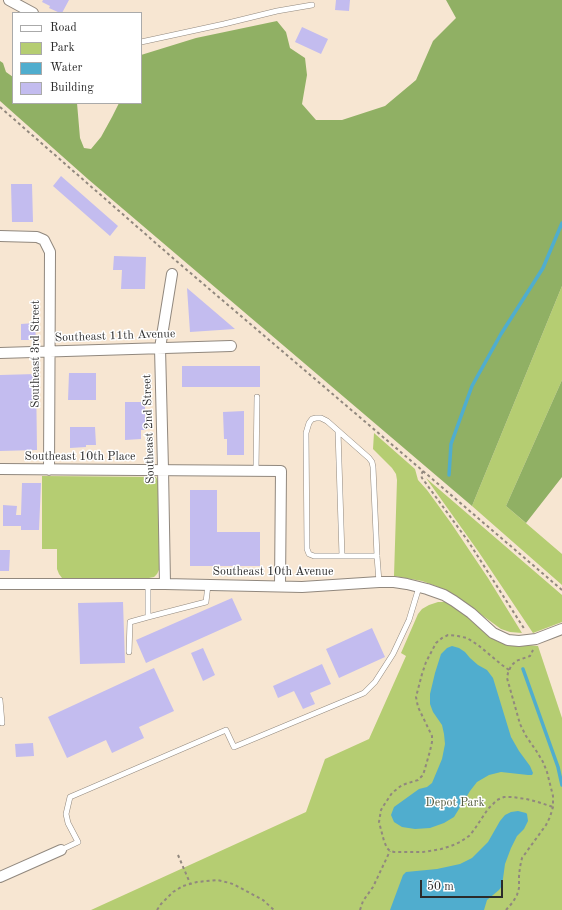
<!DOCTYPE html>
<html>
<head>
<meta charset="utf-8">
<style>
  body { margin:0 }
  #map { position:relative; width:562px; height:910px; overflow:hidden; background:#f7e6d2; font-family:"Old Standard TT",serif }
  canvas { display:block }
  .legend { position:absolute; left:12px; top:12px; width:130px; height:92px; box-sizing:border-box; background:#fff; border:1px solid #aaa; margin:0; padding:5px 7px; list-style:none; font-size:12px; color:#2b2b2b }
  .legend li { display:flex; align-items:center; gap:8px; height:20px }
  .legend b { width:20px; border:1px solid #aaa }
  .scale { position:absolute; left:420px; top:880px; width:83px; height:18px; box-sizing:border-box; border:2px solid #2b2b2b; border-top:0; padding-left:5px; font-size:12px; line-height:14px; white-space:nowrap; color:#2b2b2b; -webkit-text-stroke:3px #fff; paint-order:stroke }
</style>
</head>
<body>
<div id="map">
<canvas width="562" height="910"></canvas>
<ul class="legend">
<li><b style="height:5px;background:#fff"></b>Road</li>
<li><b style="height:11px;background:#b5cd72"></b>Park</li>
<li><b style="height:11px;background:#50adce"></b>Water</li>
<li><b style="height:11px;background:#c3bcef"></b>Building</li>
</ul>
<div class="scale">50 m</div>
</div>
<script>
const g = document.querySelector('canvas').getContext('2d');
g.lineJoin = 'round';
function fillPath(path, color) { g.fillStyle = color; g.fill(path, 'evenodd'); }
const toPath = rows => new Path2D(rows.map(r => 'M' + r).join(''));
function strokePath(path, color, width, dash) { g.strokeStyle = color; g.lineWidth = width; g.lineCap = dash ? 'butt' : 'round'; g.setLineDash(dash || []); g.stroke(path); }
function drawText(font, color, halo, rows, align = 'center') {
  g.font = font + ' "Old Standard TT",serif'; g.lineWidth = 3; g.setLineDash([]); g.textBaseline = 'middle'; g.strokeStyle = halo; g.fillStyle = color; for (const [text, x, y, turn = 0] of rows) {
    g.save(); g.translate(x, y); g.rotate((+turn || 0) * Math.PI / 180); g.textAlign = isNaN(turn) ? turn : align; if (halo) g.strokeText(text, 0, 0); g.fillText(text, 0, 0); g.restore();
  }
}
const green = toPath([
  [562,286,562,380,506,506,562,554,562,585,472,506],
  [374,433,415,469,418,480,427,490,451,523,488,578,522,633,510,632,501,629,460,599,436,586,422,581,394,576,397,480,396,474,392,468,373,449],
  [42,476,156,477,158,481,159,486,159,570,157,574,154,577,149,578,62,578,59,574,57,569,57,549,42,549],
  [426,478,562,595,562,622,533,633,478,551],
  [438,602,446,602,454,607,469,618,488,635,497,641,505,643,538,646,562,718,562,910,91,910,306,812,325,759,369,739,406,656,401,653,418,614,422,609,429,605]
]);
const forest = toPath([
  [446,0,562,0,562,286,472,506,89,180,0,101,0,61,3,63,6,72,13,77,13,103,77,103,80,138,84,148,91,149,101,137,112,117,119,103,141,103,141,55,196,38,277,21,286,32,290,48,305,58,307,75,302,104,316,120,342,120,385,106,416,80,433,41,456,18],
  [562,380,562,477,526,523,506,506]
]);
const water = toPath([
  [452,646,459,648,465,652,470,658,478,665,487,670,493,678,511,737,519,751,530,766,533,773,532,775,528,775,501,772,489,775,477,782,470,791,454,817,444,823,430,828,415,829,402,827,394,822,391,815,394,807,419,789,427,787,432,783,442,759,445,744,444,734,442,725,433,712,430,704,430,694,435,673,441,654,447,648],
  [518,811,526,813,527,814,528,821,524,829,517,836,511,848,505,864,502,886,499,890,487,900,484,910,390,910,403,875,406,872,437,869,460,864,472,858,488,842,500,821,505,815,511,812]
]);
const stream = toPath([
  [449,475,451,444,472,386,501,334,543,268,562,223],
  [523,669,558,767,562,785]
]);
const building = toPath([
  [43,0,69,0,62,13,60,13,49,8,50,6,42,2],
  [336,0,350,0,349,11,335,10],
  [302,27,328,39,321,54,295,42],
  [61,176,118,226,110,236,53,186],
  [11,184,32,184,33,222,12,222],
  [114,256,146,257,145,289,121,289,122,270,113,270],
  [187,288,235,329,190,332],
  [35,323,36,340,21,340,21,324],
  [182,366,260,366,260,387,182,387],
  [69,373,96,373,96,400,68,400],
  [36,374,37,450,0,451,0,375],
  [125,402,145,402,145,430,141,430,141,439,125,440],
  [244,411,244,455,227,455,227,439,224,439,223,412],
  [70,427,95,427,96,445,86,445,86,447,70,448],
  [22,483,41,483,39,530,21,530,21,526,3,526,3,505,17,506,16,515,21,515],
  [190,490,217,490,217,532,260,532,260,566,190,566],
  [0,550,10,550,9,571,0,571],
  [232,598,242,620,146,663,136,640],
  [123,602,125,663,80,664,78,603],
  [372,628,385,657,339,678,326,649],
  [203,648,215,675,203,681,191,653],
  [322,664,331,684,310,693,315,704,303,709,294,691,278,698,273,686],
  [154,668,174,711,139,727,144,738,112,753,106,740,67,758,48,717],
  [33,743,34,756,16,757,15,744]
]);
const path = toPath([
  [0,107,174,259,423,471,562,590],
  [423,471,421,475,422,478,468,541,525,630],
  [509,670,502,665,478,645,467,638,458,636,448,635,442,638,436,643,426,662,422,674,416,697,418,707,432,736,432,742,430,751,424,772,422,776,418,780,402,785,392,793,384,805,381,810,379,822,384,841,387,848,390,851,394,852,423,852,441,849,451,846,460,842,469,836,474,830,488,809,497,800,504,797,512,797,526,799,538,802,553,807],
  [178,855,190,883],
  [157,910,161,904,173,892,183,886,197,882,217,880,230,883,235,885,263,900,274,910],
  [360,910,363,901,373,887,390,851],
  [506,910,513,902,517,895,519,888,519,876,520,867,522,858,546,825,550,817,553,807,553,796,547,772,543,762,537,752,526,736,520,724,507,678,508,673,511,666,516,661,530,656,533,650]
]);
const lane = toPath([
  [141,42,224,24,277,11,312,5],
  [338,431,342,556],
  [256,470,257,397],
  [377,556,314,556,309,554,307,549,306,433,309,423,312,419,316,418,321,418,327,421,369,458,372,462,373,467,377,556,379,582],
  [148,585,148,617,206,602,208,585],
  [129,652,130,622,148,617],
  [0,700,2,723],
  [61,850,78,842,68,823,66,814,70,797,226,730,234,747,364,693,375,682,393,654,409,620,419,587]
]);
const street = toPath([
  [9,0,33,13],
  [0,236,37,237,44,240,50,252,49,470],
  [0,353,231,346],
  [0,469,281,471,280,586],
  [0,584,165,584,302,587,379,582,394,582,407,584,427,589,444,595,454,601,471,613,493,633,508,640,519,641,536,639,562,629],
  [165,584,163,469,160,348,172,274],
  [0,877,61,850]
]);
const streetNames = [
  ["Southeast 11th Avenue",115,336,-2],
  ["Southeast 3rd Street",36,354,-90],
  ["Southeast 2nd Street",149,429,-92],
  ["Southeast 10th Place",80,457],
  ["Southeast 10th Avenue",273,572]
];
const parkNames = [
  ["Depot Park",455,803]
];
fillPath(green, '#b5cd72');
fillPath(forest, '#90b064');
fillPath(water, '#50adce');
strokePath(stream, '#50adce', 3.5);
fillPath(building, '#c3bcef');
strokePath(lane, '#91887e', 6);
strokePath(street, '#91887e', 12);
strokePath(path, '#91887e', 2, [3, 3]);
strokePath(lane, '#fff', 5);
strokePath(street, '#fff', 10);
drawText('12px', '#2b2b2b', '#fff', streetNames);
drawText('12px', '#545c40', '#fff', parkNames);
</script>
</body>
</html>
